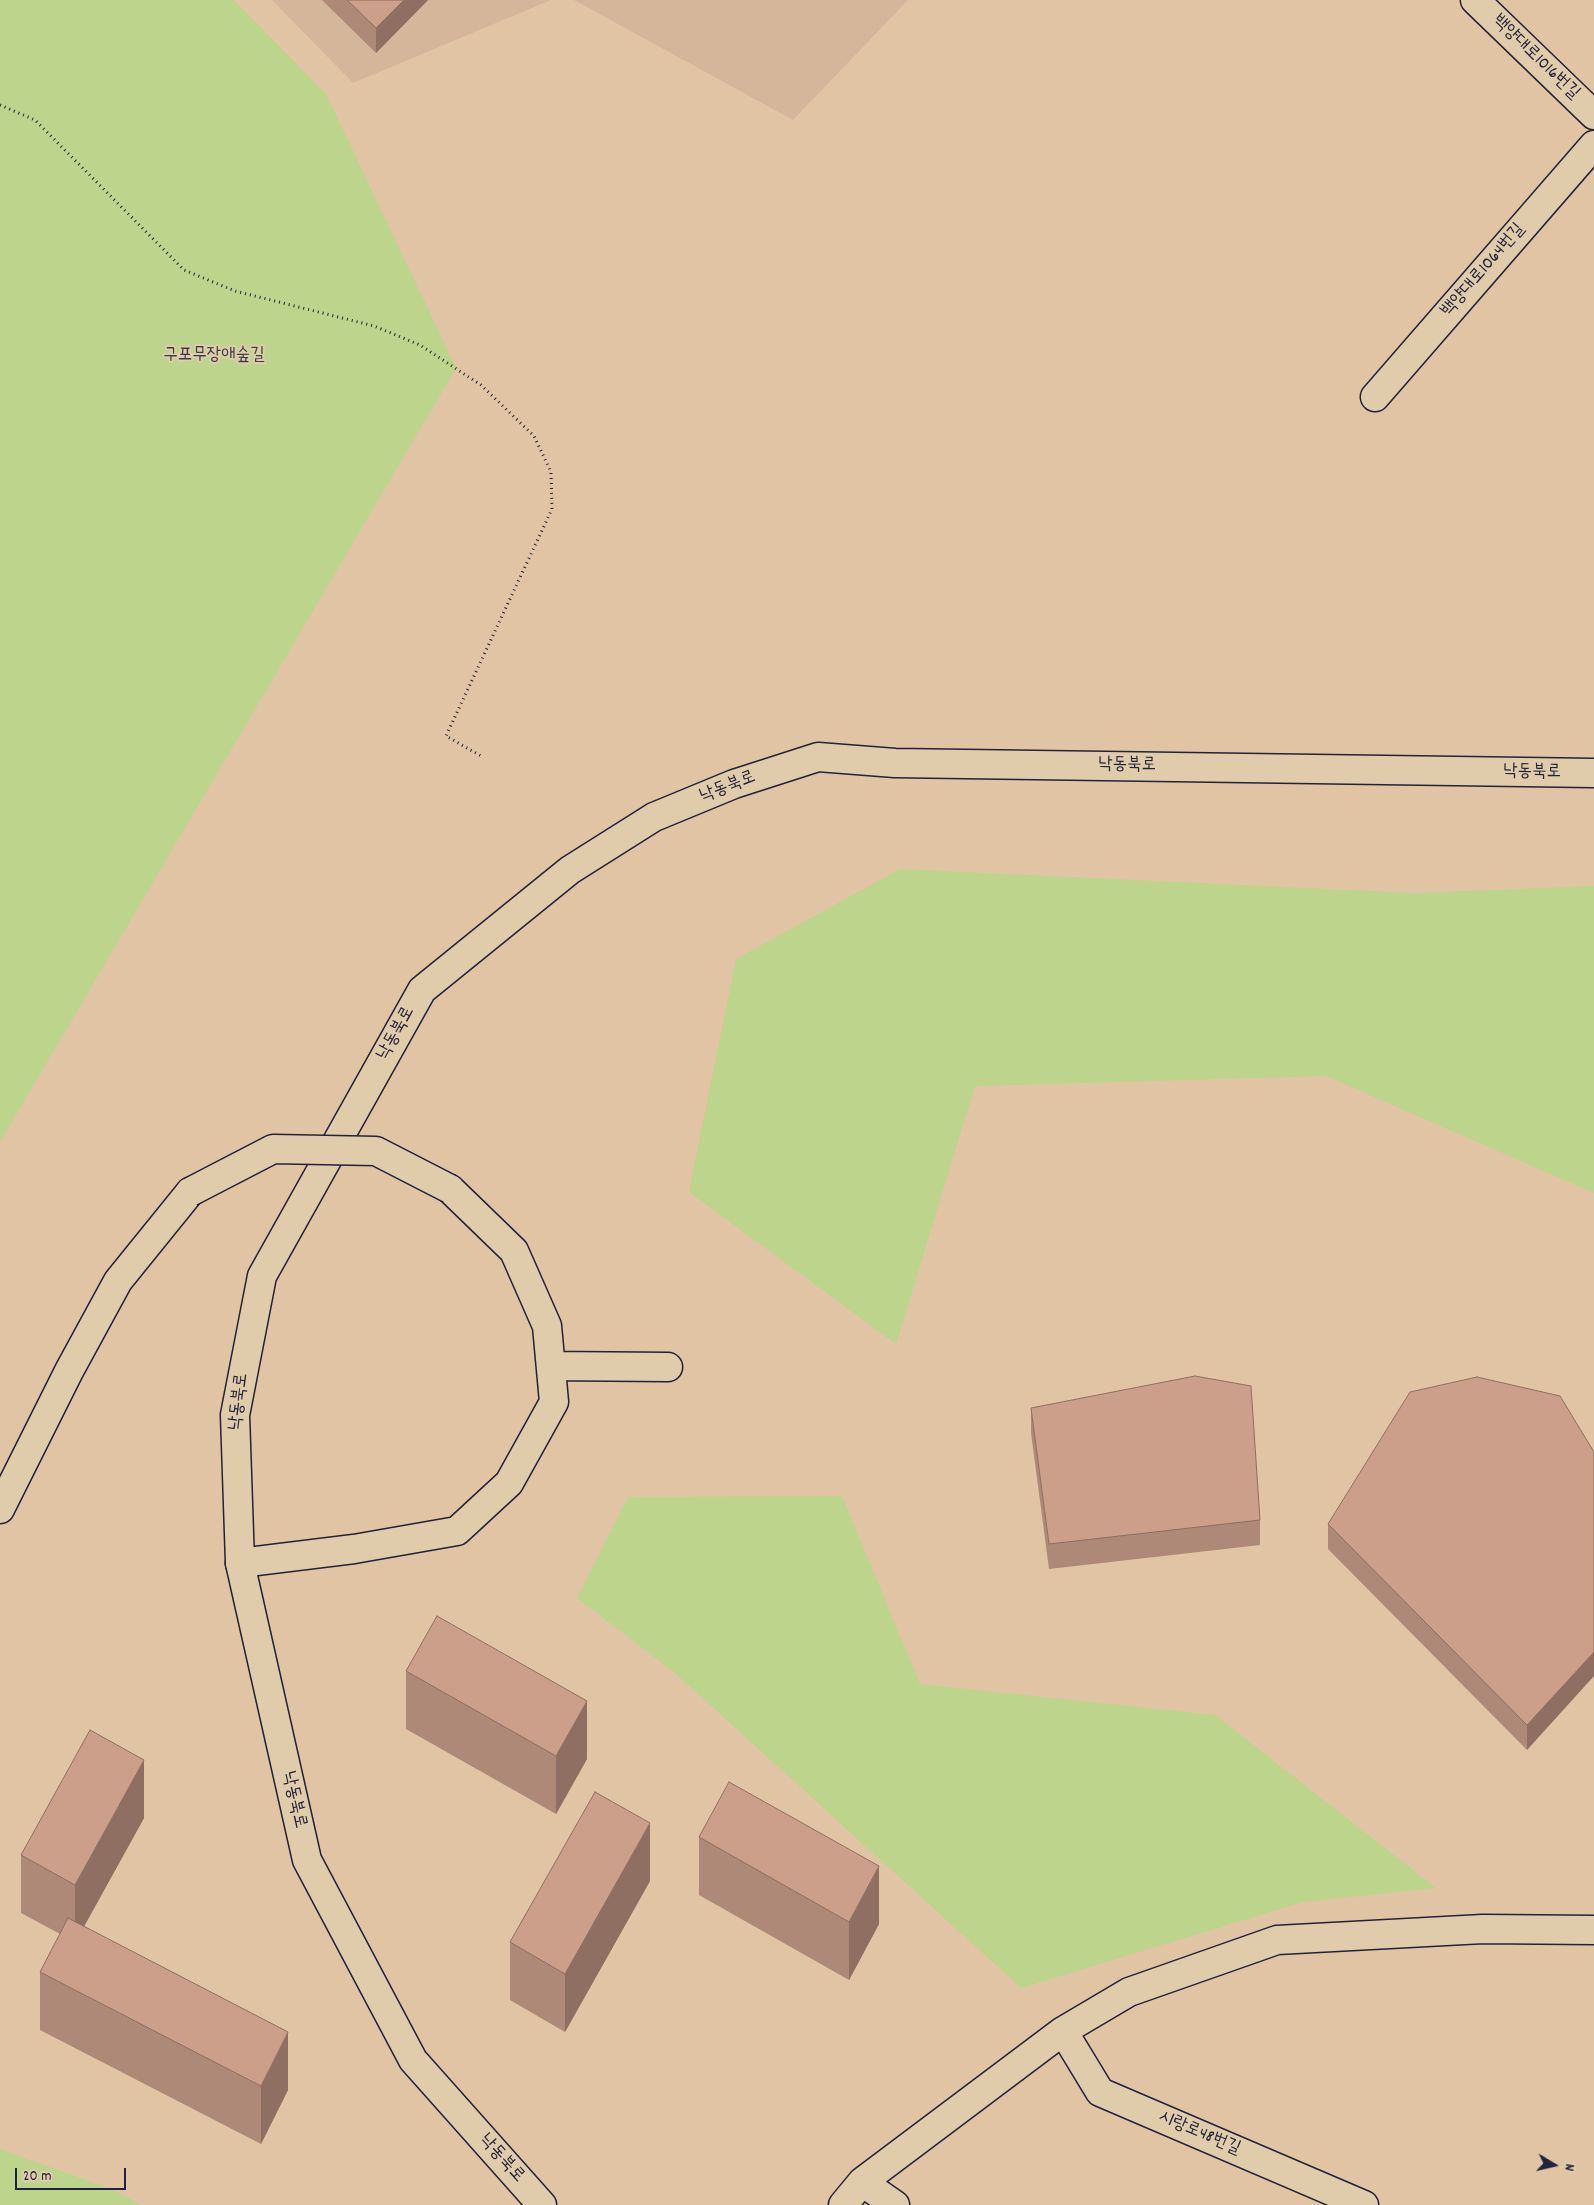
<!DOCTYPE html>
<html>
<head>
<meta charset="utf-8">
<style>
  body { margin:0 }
  #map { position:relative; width:1594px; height:2205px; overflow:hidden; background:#e1c4a4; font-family:Dekko,sans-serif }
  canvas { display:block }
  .north { position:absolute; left:1529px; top:2140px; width:50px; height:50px; -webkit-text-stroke:4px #e0ccab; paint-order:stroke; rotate:99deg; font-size:14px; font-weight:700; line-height:20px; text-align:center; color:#22223b }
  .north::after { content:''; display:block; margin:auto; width:18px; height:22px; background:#22223b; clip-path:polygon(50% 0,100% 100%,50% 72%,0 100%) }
  .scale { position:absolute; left:15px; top:2168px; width:111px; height:22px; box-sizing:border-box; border:2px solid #22223b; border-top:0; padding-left:6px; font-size:15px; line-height:18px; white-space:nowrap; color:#22223b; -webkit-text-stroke:4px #e0ccab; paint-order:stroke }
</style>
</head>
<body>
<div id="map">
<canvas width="1594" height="2205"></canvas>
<div class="north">N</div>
<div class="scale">20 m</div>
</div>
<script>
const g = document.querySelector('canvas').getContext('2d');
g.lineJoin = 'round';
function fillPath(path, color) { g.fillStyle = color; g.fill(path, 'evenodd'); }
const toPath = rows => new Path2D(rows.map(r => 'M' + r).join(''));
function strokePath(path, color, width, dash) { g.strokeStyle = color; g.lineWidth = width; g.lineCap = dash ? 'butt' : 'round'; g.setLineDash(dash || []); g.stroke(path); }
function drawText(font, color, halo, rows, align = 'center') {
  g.font = font + ' Dekko,"Poor Story",sans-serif'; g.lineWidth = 4; g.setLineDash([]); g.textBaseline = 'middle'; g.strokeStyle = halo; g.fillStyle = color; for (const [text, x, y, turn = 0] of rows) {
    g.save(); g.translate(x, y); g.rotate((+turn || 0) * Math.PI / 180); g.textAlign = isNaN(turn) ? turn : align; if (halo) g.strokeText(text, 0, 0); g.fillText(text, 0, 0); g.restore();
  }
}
const built = toPath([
  [272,0,551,0,353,83],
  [574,0,908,0,793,120]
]);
const green = toPath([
  [0,0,234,0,326,94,456,368,0,1142],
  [900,869,1414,893,1594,886,1594,1193,1326,1076,975,1086,896,1344,689,1192,736,959],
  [842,1496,920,1684,1215,1715,1436,1888,1303,1902,1021,1988,674,1672,577,1598,628,1497],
  [0,2149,113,2190,142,2205,0,2205]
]);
const path = toPath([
  [0,105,35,120,184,270,235,291,374,326,420,345,481,385,534,436,551,472,552,509,446,736,481,756]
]);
const minor = toPath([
  [1475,0,1594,115],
  [1375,397,1594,145],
  [551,1366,668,1367],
  [0,1509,69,1371,118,1281,190,1192],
  [240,1563,354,1549,457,1531,509,1483,554,1402,547,1326,514,1251,450,1189],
  [1063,2031,1100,2092,1364,2205],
  [862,2182,895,2205],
  [843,2205,862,2182,1063,2031,1129,1992,1277,1940,1483,1929,1594,1930]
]);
const major = toPath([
  [542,2205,413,2060,307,1860,240,1563,235,1415,262,1276,422,990,570,870,654,817,734,784,818,757,895,763,1594,773]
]);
const minorBridge = toPath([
  [190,1192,273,1149,376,1151,450,1189]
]);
const wall = toPath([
  [322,0,428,0,376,53],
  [1560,1396,1527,1750,1328,1549,1328,1524],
  [1031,1408,1260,1520,1260,1545,1049,1569,1031,1433],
  [406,1671,587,1759,556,1814,406,1729],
  [144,1818,84,1926,288,2090,261,2144,40,2030,40,1972,60,1934,21,1913,21,1855],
  [699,1837,879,1924,849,1980,699,1895],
  [650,1881,565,2032,510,2000,510,1942]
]);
const shadedWall = toPath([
  [404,0,428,0,376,53,376,28],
  [1594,1652,1594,1676,1527,1750,1527,1725],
  [587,1701,587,1759,556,1814,556,1756],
  [144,1760,144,1818,75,1943,75,1885],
  [650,1823,650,1881,565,2032,565,1974],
  [879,1866,879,1924,849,1980,849,1922],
  [288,2032,288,2090,261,2144,261,2086]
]);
const building = toPath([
  [347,0,404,0,376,28,347,0],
  [1195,1376,1251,1386,1260,1520,1049,1544,1031,1408,1195,1376],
  [1477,1377,1560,1396,1594,1452,1594,1652,1527,1725,1328,1524,1410,1392,1477,1377],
  [437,1616,587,1701,556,1756,406,1671,437,1616],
  [90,1730,144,1760,75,1885,21,1855,90,1730],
  [729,1782,879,1866,849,1922,699,1837,729,1782],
  [595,1792,650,1823,565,1974,510,1942,595,1792],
  [68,1918,288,2032,261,2086,40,1972,68,1918]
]);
const streetNames = [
  ["백양대로1016번길",1535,58,44],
  ["백양대로1064번길",1484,271,-49],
  ["낙동북로",1127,766,1],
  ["낙동북로",1532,773,1],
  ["낙동북로",728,788,-21],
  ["낙동북로",397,1034,-61],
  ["낙동북로",240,1402,-83],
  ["낙동북로",293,1800,77],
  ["시랑로48번길",1199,2134,23],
  ["낙동북로",501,2159,48]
];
const parkNames = [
  ["구포무장애숲길",214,357]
];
fillPath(built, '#d6b69a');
fillPath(green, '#bcd48b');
strokePath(minor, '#22223b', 31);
strokePath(major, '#22223b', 31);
strokePath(path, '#22223b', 3, [1, 4]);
strokePath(minor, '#e0ccab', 28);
strokePath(major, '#e0ccab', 28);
strokePath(minorBridge, '#22223b', 31, []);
strokePath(minorBridge, '#e0ccab', 28);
fillPath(wall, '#af8977');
fillPath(shadedWall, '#8e6f61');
fillPath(building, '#cb9f8a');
strokePath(building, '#8e6f61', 1);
drawText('18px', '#22223b', '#e0ccab', streetNames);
drawText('18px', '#393d47', '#e0ccab', parkNames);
</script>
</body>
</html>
